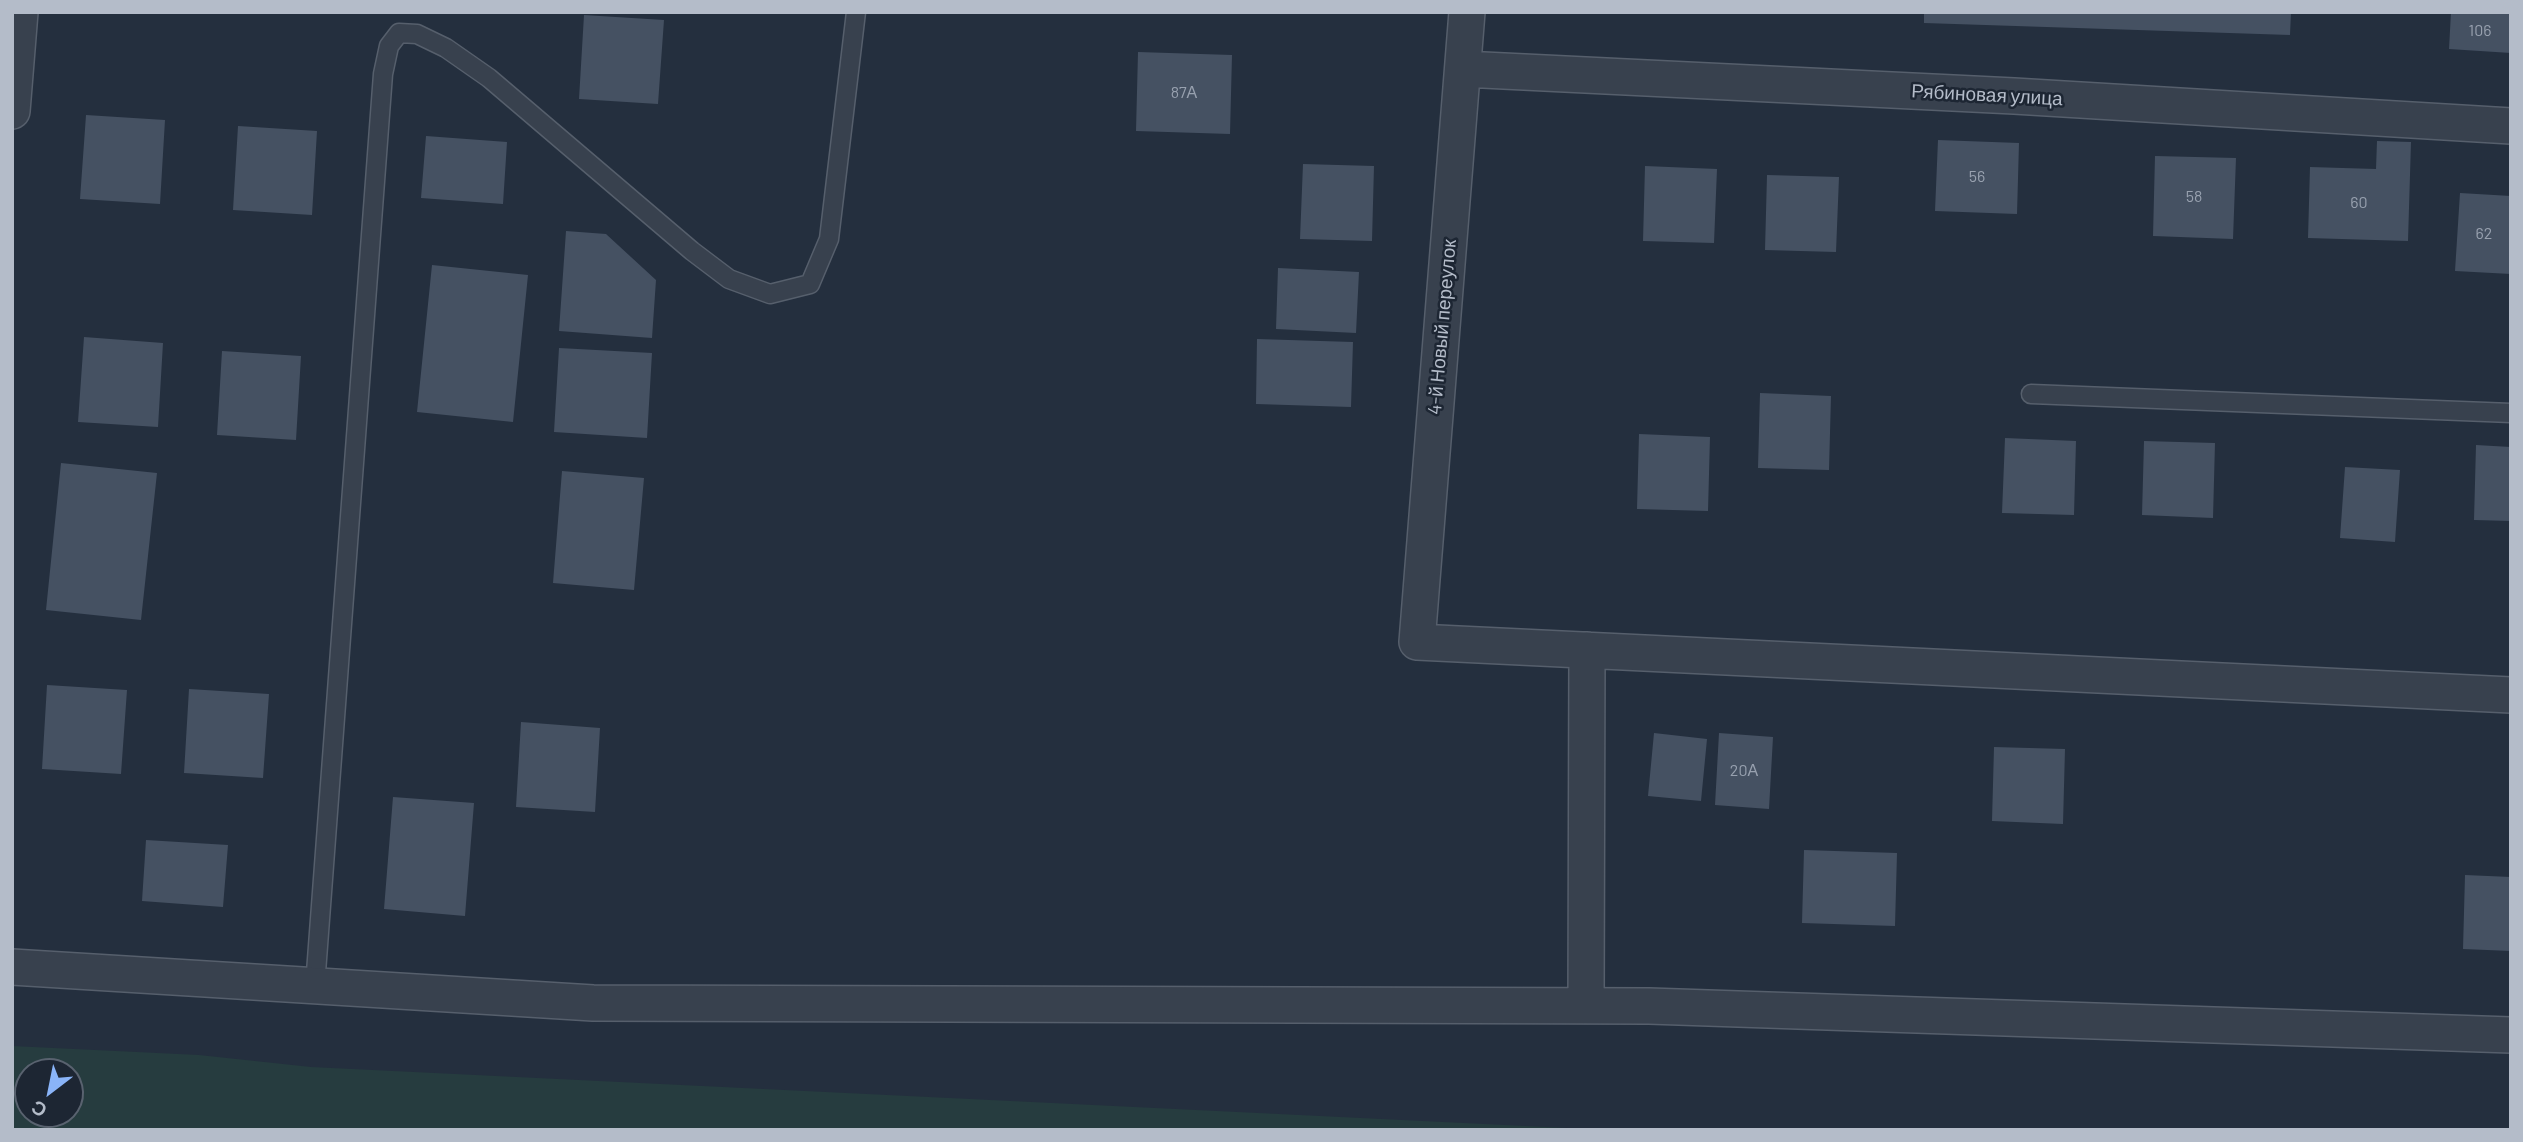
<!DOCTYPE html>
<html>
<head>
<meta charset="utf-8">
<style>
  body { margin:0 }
  #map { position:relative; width:2523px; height:1142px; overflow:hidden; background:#242f3e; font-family:Barlow,sans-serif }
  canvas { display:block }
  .frame { position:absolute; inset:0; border:14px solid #b4bcc9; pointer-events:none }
  .north { position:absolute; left:14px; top:1058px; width:70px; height:70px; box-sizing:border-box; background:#1d2633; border:2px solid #59626f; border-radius:50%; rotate:212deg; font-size:19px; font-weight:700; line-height:28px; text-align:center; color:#b4bcc9 }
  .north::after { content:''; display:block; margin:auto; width:24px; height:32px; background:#8ab4f8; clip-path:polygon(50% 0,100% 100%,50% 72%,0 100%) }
</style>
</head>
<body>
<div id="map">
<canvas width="2523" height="1142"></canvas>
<div class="frame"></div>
<div class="north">С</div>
</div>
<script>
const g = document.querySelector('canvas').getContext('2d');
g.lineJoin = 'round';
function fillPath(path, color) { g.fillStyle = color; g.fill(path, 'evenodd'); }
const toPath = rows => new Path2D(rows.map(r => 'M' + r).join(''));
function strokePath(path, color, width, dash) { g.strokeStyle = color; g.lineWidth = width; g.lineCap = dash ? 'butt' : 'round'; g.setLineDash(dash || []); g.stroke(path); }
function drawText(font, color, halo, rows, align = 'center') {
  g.font = font + ' Barlow,sans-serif'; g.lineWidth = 5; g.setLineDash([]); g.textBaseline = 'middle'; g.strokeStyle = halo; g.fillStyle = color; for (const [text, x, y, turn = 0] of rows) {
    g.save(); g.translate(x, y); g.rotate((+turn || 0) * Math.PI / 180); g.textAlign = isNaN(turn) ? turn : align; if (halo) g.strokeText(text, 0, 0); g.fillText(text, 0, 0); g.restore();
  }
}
const green = toPath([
  [12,1046,199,1055,311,1067,1608,1130,12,1130],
  [28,1072,70,1072,70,1114,28,1114]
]);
const building = toPath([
  [1924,12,2291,12,2290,35,1924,23],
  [2451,12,2511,12,2511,53,2449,49],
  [584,15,664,20,658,104,579,99],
  [1138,52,1232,55,1230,134,1136,131],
  [86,115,165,120,160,204,80,199],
  [238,126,317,131,312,215,233,210],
  [426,136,507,142,503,204,421,198],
  [1938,140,2019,143,2017,214,1935,211],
  [2377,141,2411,142,2408,241,2308,238,2310,167,2376,169],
  [2155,156,2236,158,2233,239,2153,236],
  [1303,164,1374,166,1372,241,1300,239],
  [1645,166,1717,169,1714,243,1643,241],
  [1767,175,1839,177,1836,252,1765,250],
  [2460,193,2511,196,2511,274,2455,271],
  [566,231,606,234,656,280,652,338,559,331],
  [432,265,528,275,513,422,417,412],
  [1278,268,1359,272,1356,333,1276,329],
  [84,337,163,343,158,427,78,422],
  [1257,339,1353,342,1351,407,1256,404],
  [559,348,652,353,647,438,554,432],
  [222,351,301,356,296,440,217,435],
  [1760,393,1831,396,1829,470,1758,468],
  [1639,434,1710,437,1708,511,1637,509],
  [2005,438,2076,441,2074,515,2002,513],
  [2144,441,2215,443,2213,518,2142,515],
  [2476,445,2511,447,2511,521,2474,520],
  [61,463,157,473,141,620,46,610],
  [2345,467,2400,470,2395,542,2340,538],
  [562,471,644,478,634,590,553,583],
  [47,685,127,690,121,774,42,769],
  [189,689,269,694,263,778,184,773],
  [521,722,600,728,595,812,516,807],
  [1654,733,1707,739,1701,801,1648,796],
  [1719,733,1773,737,1769,809,1715,805],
  [1994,747,2065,749,2063,824,1992,821],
  [393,797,474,803,465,916,384,909],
  [146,840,228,845,223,907,142,901],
  [1804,850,1897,853,1895,926,1802,923],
  [2465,875,2511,877,2511,951,2463,949]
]);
const lane = toPath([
  [2031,394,2511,413],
  [315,986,383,74,389,46,399,33,417,34,446,48,489,78,692,251,729,279,770,294,810,284,829,239,856,12]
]);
const street = toPath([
  [1467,12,1417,642,2511,695],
  [1463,69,2014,96,2511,126],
  [12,111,20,12],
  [12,967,593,1003,1649,1006,2511,1035],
  [1586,1006,1587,650]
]);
const numberNames = [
  ["106",2480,31],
  ["87А",1184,93],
  ["56",1977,177],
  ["58",2194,197],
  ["60",2359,203],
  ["62",2484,234],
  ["20А",1744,771]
];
const streetNames = [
  ["Рябиновая улица",1987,95,3],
  ["4-й Новый переулок",1442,327,-85]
];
fillPath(green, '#263c3f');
fillPath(building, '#455162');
strokePath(lane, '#565f6c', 21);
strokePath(street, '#565f6c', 38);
strokePath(lane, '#38414e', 18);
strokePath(street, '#38414e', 35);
drawText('16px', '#98a1af', null, numberNames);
drawText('19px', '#b4bcc9', '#1d2633', streetNames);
</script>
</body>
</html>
